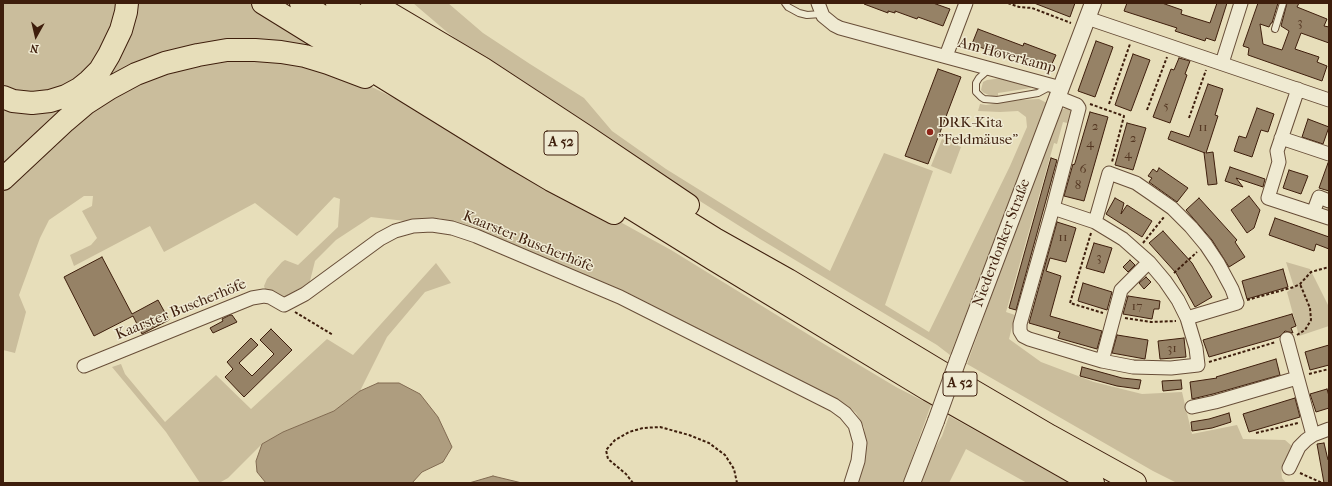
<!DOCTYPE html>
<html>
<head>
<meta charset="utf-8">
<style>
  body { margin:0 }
  #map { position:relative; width:1332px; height:486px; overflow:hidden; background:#e7deba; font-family:"IM FELL French Canon",serif }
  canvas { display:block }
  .frame { position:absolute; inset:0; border:4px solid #3e1e0c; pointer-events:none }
  .north { position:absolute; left:16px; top:16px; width:40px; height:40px; -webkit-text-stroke:3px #efead2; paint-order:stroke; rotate:188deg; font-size:11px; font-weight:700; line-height:16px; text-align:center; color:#3e1e0c }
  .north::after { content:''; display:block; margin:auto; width:14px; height:18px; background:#3e1e0c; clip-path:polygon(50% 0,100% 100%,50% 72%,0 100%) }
</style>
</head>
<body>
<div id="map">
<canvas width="1332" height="486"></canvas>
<div class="frame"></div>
<div class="north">N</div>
</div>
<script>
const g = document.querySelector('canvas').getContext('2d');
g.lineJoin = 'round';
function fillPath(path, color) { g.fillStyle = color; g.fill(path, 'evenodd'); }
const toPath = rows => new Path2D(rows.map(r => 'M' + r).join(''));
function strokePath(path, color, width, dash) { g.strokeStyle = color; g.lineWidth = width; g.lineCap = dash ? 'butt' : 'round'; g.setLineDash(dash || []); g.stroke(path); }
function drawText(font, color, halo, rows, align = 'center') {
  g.font = font + ' "IM FELL French Canon",serif'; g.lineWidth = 3; g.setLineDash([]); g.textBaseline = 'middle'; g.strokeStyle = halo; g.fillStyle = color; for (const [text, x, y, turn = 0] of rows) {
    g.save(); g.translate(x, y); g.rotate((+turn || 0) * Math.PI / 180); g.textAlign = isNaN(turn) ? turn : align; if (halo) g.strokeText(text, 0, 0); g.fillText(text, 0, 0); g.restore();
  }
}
const green = toPath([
  [3,3,120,3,114,26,87,74,47,95,3,90],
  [133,3,249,3,335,56,176,55,3,173,3,103,76,98],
  [413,3,448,3,483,33,530,64,584,98,612,131,666,169,830,271,884,153,933,171,885,305,929,332,1010,166,1027,127,1026,117,1018,111,1000,112,978,111,980,104,986,105,1020,100,1039,99,1047,103,950,355,937,345,760,239,665,179,495,68,447,32],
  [255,57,331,71,374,88,412,107,671,250,814,338,896,387,931,405,903,483,857,483,865,461,866,444,864,427,856,413,848,406,673,316,623,292,463,226,439,218,405,221,371,217,336,240,315,261,309,285,296,293,286,297,277,296,265,289,264,286,267,279,282,262,285,260,298,265,338,227,340,199,334,197,297,236,255,203,164,252,150,226,74,266,70,255,91,245,97,238,82,211,92,206,93,196,84,196,49,220,40,238,19,295,26,312,15,353,3,350,4,317,3,317,3,191,67,129,116,93,187,64],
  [1001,78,1032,86,1031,88,998,93,998,96,994,97,984,93,981,90,983,82,987,80],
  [1069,107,1074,116,1072,124,1063,122,1057,144,1054,143,1006,312,1015,315,1009,339,1041,362,1094,382,1142,394,1182,392,1192,434,1237,425,1243,439,1285,440,1292,446,1281,469,1282,478,1286,483,1177,483,1153,471,967,364,1058,111],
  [942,139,961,147,951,174,931,166],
  [1286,262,1310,269,1329,307,1329,326,1299,336,1287,292,1294,287],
  [436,263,451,283,425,292,387,337,360,391,334,411,283,432,262,444,228,478,219,483,200,483,166,432,112,367,121,364,125,374,165,422,216,375,251,409,327,339,353,355],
  [949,416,1071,483,1027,483,966,449,949,483,920,483,931,455,942,436]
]);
const water = toPath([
  [378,383,399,383,420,394,438,417,452,447,443,462,422,472,412,483,266,483,257,472,256,461,262,444,283,432,334,411,360,391,378,383],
  [493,476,522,483,523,483,469,483,493,476]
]);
const building = toPath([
  [864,3,933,3,950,9,943,26,918,17,917,19,895,11,895,13,888,11,888,13,864,4,864,3],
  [1034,3,1075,3,1070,17,1034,3],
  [1127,3,1162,3,1182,10,1181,14,1210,23,1217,3,1227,3,1215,41,1206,38,1205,41,1175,31,1177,28,1124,11,1127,3],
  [1258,3,1278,3,1272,23,1271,23,1269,27,1260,24,1263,44,1282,50,1289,31,1281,26,1287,3,1299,3,1297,7,1327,19,1324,26,1329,27,1329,43,1301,33,1295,49,1319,57,1317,62,1327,66,1322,81,1248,55,1249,48,1243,46,1258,3],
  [978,29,1023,46,1024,43,1056,55,1050,68,1010,53,1008,58,972,44,978,29],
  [1096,41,1113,47,1095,97,1078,91,1096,41],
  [1133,54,1150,60,1131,111,1115,105,1133,54],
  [1179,58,1190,61,1185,74,1187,75,1170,123,1153,117,1171,69,1174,70,1179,58],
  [938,69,961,77,928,164,905,156,938,69],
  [1208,84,1223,89,1215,115,1218,116,1206,153,1213,152,1217,184,1208,185,1204,153,1205,153,1168,139,1171,131,1189,137,1208,84],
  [1257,108,1274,114,1268,132,1261,130,1252,157,1234,151,1239,136,1246,138,1257,108],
  [1090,112,1108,117,1084,201,1064,196,1073,164,1074,165,1075,163,1090,112],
  [1308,119,1329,127,1323,144,1302,137,1308,119],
  [1127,123,1146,128,1133,170,1115,165,1127,123],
  [1051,158,1057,160,1016,310,1009,308,1051,158],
  [1328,163,1329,163,1329,191,1319,188,1328,163],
  [1230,167,1265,179,1263,187,1236,178,1243,187,1225,181,1230,167],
  [1159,168,1188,188,1177,202,1149,182,1152,178,1148,176,1153,169,1157,172,1159,168],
  [1289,170,1308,176,1301,194,1283,188,1289,170],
  [1249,196,1260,210,1254,228,1247,233,1231,210,1249,196],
  [1115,198,1124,203,1121,214,1127,205,1152,221,1142,237,1106,214,1115,198],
  [1199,198,1237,240,1235,242,1245,257,1229,267,1212,240,1186,210,1199,198],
  [1275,218,1329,237,1329,249,1316,244,1314,251,1269,235,1275,218],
  [1057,222,1076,228,1066,262,1050,258,1046,271,1061,276,1050,316,1102,331,1097,349,1058,338,1060,332,1029,323,1057,222],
  [1163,231,1192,263,1212,297,1195,307,1176,273,1149,243,1163,231],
  [1094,243,1112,248,1104,273,1086,268,1094,243],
  [102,257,132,314,158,300,169,320,142,334,133,316,94,336,64,277,102,257],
  [1130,260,1135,265,1128,272,1123,267,1130,260],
  [1283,269,1288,287,1247,299,1242,281,1283,269],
  [1146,277,1151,282,1144,289,1139,283,1146,277],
  [1083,283,1112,292,1107,310,1078,301,1083,283],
  [1128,296,1160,301,1159,309,1154,309,1152,319,1123,314,1128,296],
  [1292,314,1296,326,1291,328,1293,333,1285,331,1279,337,1209,357,1203,340,1292,314],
  [230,315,232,315,237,322,213,333,210,328,223,321,222,319,230,315],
  [271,329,292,350,244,397,225,377,233,369,227,362,251,338,258,345,239,363,252,376,274,354,260,340,271,329],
  [1117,335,1148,340,1145,359,1112,353,1117,335],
  [1184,338,1186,357,1160,359,1158,341,1184,338],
  [1329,345,1329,365,1310,370,1305,352,1329,345],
  [1276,359,1280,375,1213,394,1192,399,1190,382,1217,378,1216,377,1276,359],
  [1082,367,1122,378,1141,380,1139,389,1117,386,1080,376,1082,367],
  [1181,380,1182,389,1163,391,1162,381,1181,380],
  [1327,389,1329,396,1329,408,1316,412,1310,394,1327,389],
  [1295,398,1300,417,1249,432,1243,414,1295,398],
  [1229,413,1231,422,1212,428,1192,431,1191,422,1209,419,1229,413],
  [1324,443,1328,460,1329,460,1329,483,1324,483,1317,444,1324,443]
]);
const path = toPath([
  [1008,3,1019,7,1032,8,1071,23],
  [1090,104,1124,116,1112,162],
  [1109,104,1130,44],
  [1147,110,1167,57],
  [1189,118,1206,70],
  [1091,233,1070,303,1103,313],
  [1143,243,1164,217],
  [1174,273,1197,252],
  [1247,300,1294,287,1300,284,1311,272,1329,267],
  [295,312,333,335],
  [1125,318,1151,322,1176,321],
  [1297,335,1305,330,1311,320,1310,308,1300,284],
  [1209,362,1276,342],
  [1309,374,1329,369],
  [1256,433,1298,423],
  [1300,473,1322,483],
  [633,483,626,474,608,459,606,450,615,440,629,432,643,428,660,427,689,435,709,443,725,455,734,469,737,483]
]);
const service = toPath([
  [785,3,788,7,799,13,807,15,821,14],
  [1275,29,1283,3],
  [989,69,979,78,976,83,976,92,981,97,984,99,997,100,1038,93,1051,86]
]);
const minor = toPath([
  [818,3,823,16,834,25,840,28,1061,88],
  [1087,18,1329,100],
  [946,56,966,3],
  [1222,63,1241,3],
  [1298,89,1277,151,1279,162,1268,198,1329,218],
  [1281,138,1329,154],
  [1053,208,1095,222,1123,239,1149,262,1165,281,1178,300,1187,318,1196,348,1198,365,1171,368,1133,367,1102,361,1029,339,1023,336,1020,331,1020,324,1053,208,1079,108,1077,105,1057,97],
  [1313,213,1319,197,1329,201],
  [1095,222,1109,173,1136,183,1152,194,1172,208,1191,227,1206,245,1218,263,1232,289,1237,303,1187,318],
  [1287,339,1313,435],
  [1102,361,1121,290,1149,262],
  [84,366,252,298,264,296,270,297,284,305,305,294,380,239,395,231,413,226,432,225,452,228,476,236,620,297,834,405,845,413,855,425,860,443,858,461,851,483],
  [1192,407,1215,402,1297,378],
  [1289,468,1299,447,1306,440,1313,435,1329,429]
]);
const tertiary = toPath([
  [958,360,1093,3],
  [912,483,936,421]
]);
const motorway = toPath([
  [263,3,512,157,551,180,614,213],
  [301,3,713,259,929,390,1093,483],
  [337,3,715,239,788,280,939,371,1050,436,1135,483],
  [372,3,482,68,587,137,688,205],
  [3,97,13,101,32,103,50,101,66,96,79,89,89,81,100,70,109,55,121,30,126,12,127,3],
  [3,179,65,121,85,104,110,88,136,74,165,63,198,55,227,50,255,50,281,52,305,56,328,63,365,77]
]);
const tertiaryBridge = toPath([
  [936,421,958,360]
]);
const markers = [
  [930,132,4,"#8f2418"]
];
const numberNames = [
  ["3",1300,23],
  ["5",1166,107],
  ["2",1095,127],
  ["11",1203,128],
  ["2",1133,139],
  ["4",1090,144],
  ["4",1128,155],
  ["6",1083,170],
  ["8",1078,186],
  ["11",1063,238],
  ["3",1099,258],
  ["17",1137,307],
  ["31",1172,349]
];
const shields = [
  [561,143,34],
  [960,384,34]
];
const shieldNames = [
  ["A 52",561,143],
  ["A 52",960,384]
];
const streetNames = [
  ["Am Hoverkamp",1007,56,15],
  ["Kaarster Buscherhöfe",528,242,22],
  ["Niederdonker Straße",1002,243,-69],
  ["Kaarster Buscherhöfe",181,310,-22]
];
const poiNames = [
  ["DRK-Kita",938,123],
  ["\"Feldmäuse\"",938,140]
];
fillPath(green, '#cabd9c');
fillPath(water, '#ae9d7f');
strokePath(water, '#816a51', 1);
fillPath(building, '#968266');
strokePath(building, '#3e1e0c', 1);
strokePath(service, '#684e38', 8);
strokePath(minor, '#684e38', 15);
strokePath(tertiary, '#684e38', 18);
strokePath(motorway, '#3e1e0c', 24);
strokePath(path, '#3e1e0c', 2, [3, 2]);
strokePath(service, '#efead2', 6);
strokePath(minor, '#efead2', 13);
strokePath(tertiary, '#efead2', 16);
strokePath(motorway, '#e7deba', 22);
strokePath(tertiaryBridge, '#684e38', 18, []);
strokePath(tertiaryBridge, '#efead2', 16);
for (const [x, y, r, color] of markers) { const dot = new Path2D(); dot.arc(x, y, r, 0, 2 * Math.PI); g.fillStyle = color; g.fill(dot); strokePath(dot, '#efead2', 1.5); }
drawText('13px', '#543722', null, numberNames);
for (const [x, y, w] of shields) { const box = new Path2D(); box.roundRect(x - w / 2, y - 12, w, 24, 3); g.fillStyle = '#efead2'; g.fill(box); strokePath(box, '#3e1e0c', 1); }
drawText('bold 14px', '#3e1e0c', null, shieldNames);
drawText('15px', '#3e1e0c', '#efead2', streetNames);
drawText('15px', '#3e1e0c', '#efead2', poiNames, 'left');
</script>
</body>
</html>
